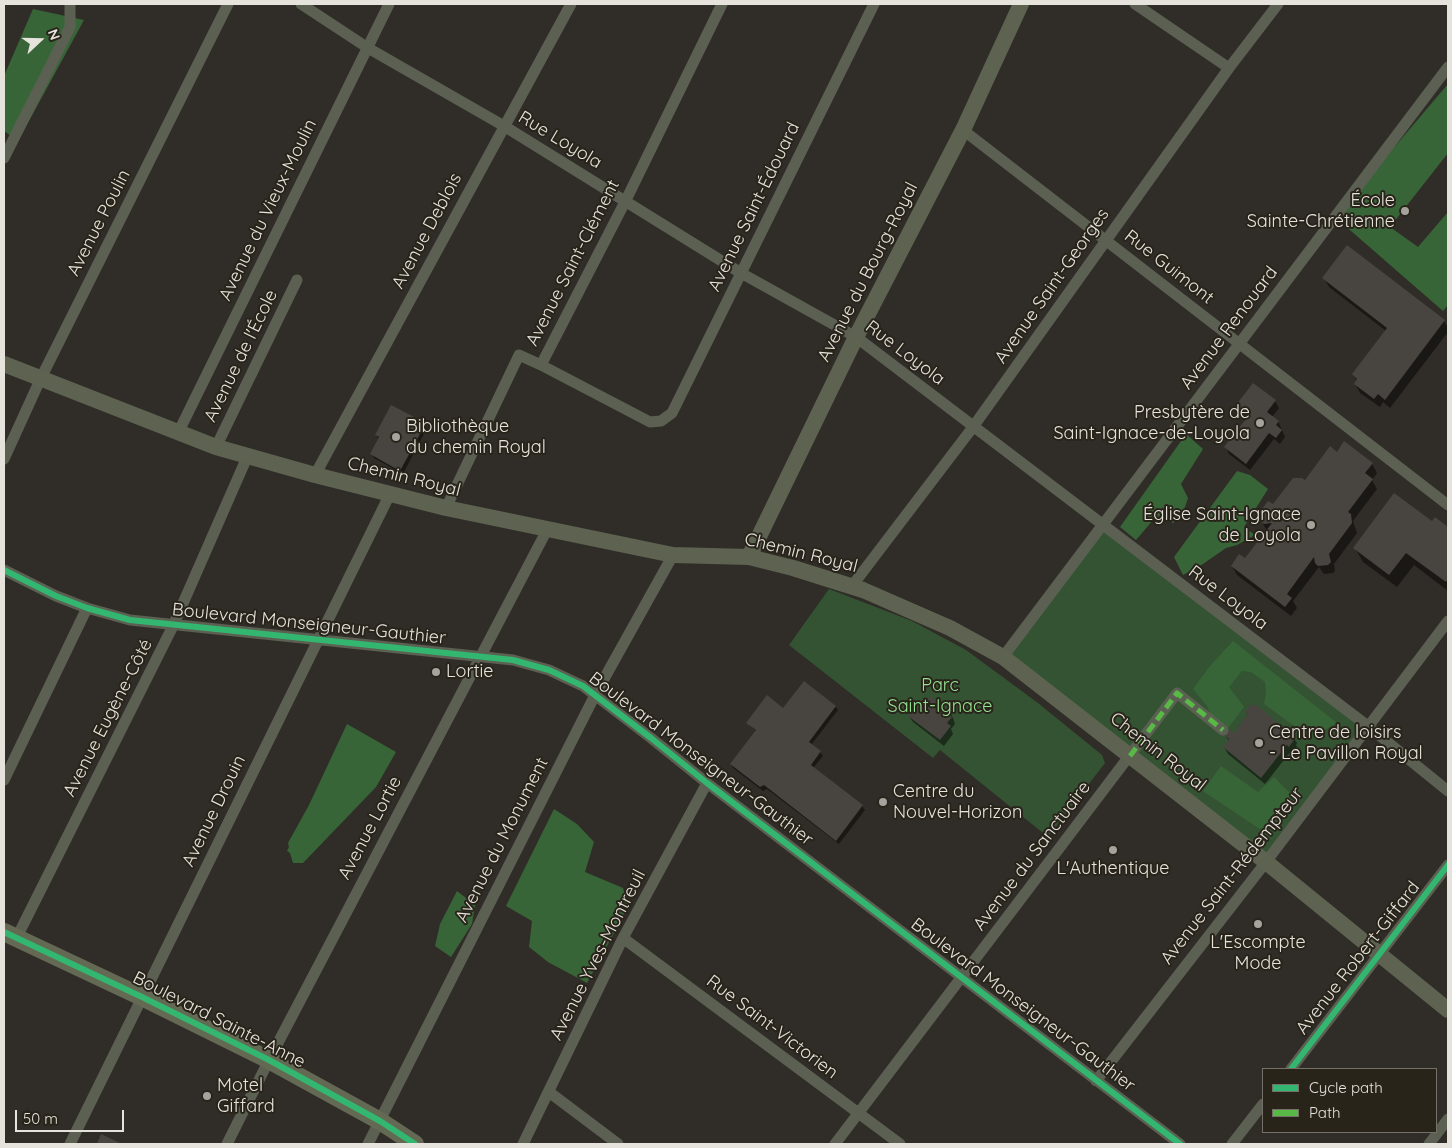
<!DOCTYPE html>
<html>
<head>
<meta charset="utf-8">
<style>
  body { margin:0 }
  #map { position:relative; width:1452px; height:1148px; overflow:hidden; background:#302d28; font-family:Quicksand,sans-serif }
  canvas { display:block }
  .frame { position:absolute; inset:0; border:5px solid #e6e3dd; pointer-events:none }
  .legend { position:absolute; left:1262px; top:1068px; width:175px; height:65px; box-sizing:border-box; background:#29241a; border:1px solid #757068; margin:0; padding:6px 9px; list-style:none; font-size:15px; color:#e6e3dd }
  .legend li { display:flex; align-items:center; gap:10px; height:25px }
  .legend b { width:25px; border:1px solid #757068 }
  .north { position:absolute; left:15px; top:15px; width:50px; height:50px; -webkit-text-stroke:4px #29241a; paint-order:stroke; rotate:69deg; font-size:14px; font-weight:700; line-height:20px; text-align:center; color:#e6e3dd }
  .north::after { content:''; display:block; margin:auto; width:18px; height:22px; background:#e6e3dd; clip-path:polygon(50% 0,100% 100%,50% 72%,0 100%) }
  .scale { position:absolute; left:15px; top:1110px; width:109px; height:22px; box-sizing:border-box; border:2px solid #e6e3dd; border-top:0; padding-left:6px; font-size:15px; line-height:18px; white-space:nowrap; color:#e6e3dd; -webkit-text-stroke:4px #29241a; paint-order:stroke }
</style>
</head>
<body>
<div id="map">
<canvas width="1452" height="1148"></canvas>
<div class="frame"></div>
<ul class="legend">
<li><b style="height:6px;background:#33b770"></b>Cycle path</li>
<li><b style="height:6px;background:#58b947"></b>Path</li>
</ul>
<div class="north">N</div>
<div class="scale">50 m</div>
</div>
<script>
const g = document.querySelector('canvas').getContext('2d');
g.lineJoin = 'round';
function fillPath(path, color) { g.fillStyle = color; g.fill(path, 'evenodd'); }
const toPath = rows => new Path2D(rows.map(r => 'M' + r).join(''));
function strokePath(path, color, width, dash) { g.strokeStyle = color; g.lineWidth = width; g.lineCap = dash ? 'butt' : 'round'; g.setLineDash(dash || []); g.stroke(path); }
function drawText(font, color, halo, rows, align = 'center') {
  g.font = font + ' Quicksand,sans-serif'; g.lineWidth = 4; g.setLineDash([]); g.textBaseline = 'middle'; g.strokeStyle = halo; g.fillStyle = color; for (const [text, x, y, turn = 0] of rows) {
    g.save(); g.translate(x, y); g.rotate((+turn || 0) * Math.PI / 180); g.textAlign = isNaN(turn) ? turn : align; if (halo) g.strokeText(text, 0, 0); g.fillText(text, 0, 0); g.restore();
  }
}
const green = toPath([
  [1103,525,1369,727,1266,862,1003,657],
  [829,589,912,621,966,650,1038,703,1102,755,1105,763,1048,837,940,750,933,758,789,645]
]);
const forest = toPath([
  [33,9,84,20,18,141,4,131,4,76],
  [1448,84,1448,153,1390,227,1418,247,1448,212,1448,305,1443,311,1335,217],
  [1186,434,1203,449,1181,484,1188,498,1183,513,1173,523,1161,515,1153,520,1136,540,1120,527],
  [1237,471,1250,475,1268,489,1244,527,1255,535,1237,545,1226,548,1203,564,1183,575,1174,557],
  [1233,641,1337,723,1323,731,1312,728,1297,728,1264,704,1266,692,1265,682,1251,672,1242,671,1229,687,1244,707,1228,728,1213,719,1207,706,1193,689,1210,666],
  [347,724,396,752,376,787,303,863,293,863,290,853,287,851,289,847,288,843,309,805],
  [1221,766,1258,792,1274,777,1291,794,1264,832,1203,791],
  [554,809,577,824,594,842,585,872,623,888,628,907,587,983,548,962,529,947,532,921,506,906],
  [457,891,475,905,472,924,451,957,435,946,440,924]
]);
const shadow = toPath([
  [1347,247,1444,321,1448,328,1448,332,1390,408,1383,402,1380,407,1360,393,1355,384,1357,381,1353,374,1386,331,1329,287,1324,278],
  [1275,401,1279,408,1272,417,1278,421,1285,437,1280,444,1274,439,1250,470,1229,454,1226,447,1245,421,1238,415,1234,409],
  [425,424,427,428,403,474,374,458,372,454,379,440,376,435],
  [1337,453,1372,464,1377,473,1372,480,1377,489,1353,521,1357,533,1334,564,1335,571,1333,573,1324,574,1319,567,1293,601,1297,608,1291,616,1237,575,1232,566,1245,560,1267,531,1262,522,1274,506,1305,481],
  [1436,519,1448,529,1448,591,1414,565,1397,587,1363,562,1355,548,1433,523],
  [835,706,838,710,811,745,820,752,823,756,813,768,862,806,865,810,839,844,767,789,763,791,733,768,731,764,756,731,748,723,784,709],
  [923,708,949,712,953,718,955,724,951,729,953,734,944,746,913,722,909,716],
  [1246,712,1293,737,1297,743,1296,745,1297,747,1293,752,1291,751,1265,784,1228,754,1224,747,1229,741,1225,735,1234,735,1248,715]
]);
const building = toPath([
  [1347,245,1445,320,1385,400,1378,394,1374,399,1354,384,1357,379,1352,374,1387,328,1322,278],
  [1253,383,1276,400,1267,412,1279,421,1276,425,1282,430,1276,438,1269,433,1246,464,1224,447,1246,419,1233,409],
  [391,405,426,423,400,471,370,454,379,437,375,435],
  [1344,441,1373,463,1365,473,1373,479,1348,512,1351,514,1352,523,1329,554,1331,562,1328,565,1318,566,1315,563,1314,557,1287,594,1292,598,1285,607,1231,566,1239,554,1245,558,1272,523,1264,524,1261,522,1259,513,1268,501,1273,504,1293,478,1302,478,1305,480,1330,446,1337,452],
  [1394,493,1432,521,1435,517,1448,527,1448,579,1446,582,1406,553,1389,575,1353,548],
  [804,681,836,706,809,742,821,751,811,765,863,805,836,841,764,785,760,787,730,764,756,730,746,723,767,695,783,708],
  [930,696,950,711,948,714,952,717,947,723,951,726,940,740,908,716,918,702,923,706],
  [1251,704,1254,706,1255,704,1294,736,1292,739,1294,740,1289,747,1287,745,1261,778,1223,747,1229,739,1224,735,1229,729,1234,733,1248,714,1245,712],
  [101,1134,122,1144,97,1144]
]);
const street = toPath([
  [301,4,368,48,504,126,741,273,856,337,1369,727,1448,791],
  [1135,4,1229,68],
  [963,130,1448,505],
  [4,158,70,27,70,4],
  [541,365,650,422,661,421,672,413,874,4],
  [179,431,389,4],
  [216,447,297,280],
  [4,459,40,380,228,4],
  [315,475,571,4],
  [446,508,519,355,541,365,626,200,722,4],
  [4,570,56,596,87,608,130,620,513,660,549,670,583,686,651,738,707,783,1180,1144],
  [852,586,973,427,1229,68,1278,4],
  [1003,657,1448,67],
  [4,780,87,608],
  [623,938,900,1144],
  [16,939,173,626,248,455],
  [1291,1069,1448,865],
  [1096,1081,1266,862,1448,621],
  [549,1092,618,1144],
  [70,1144,390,494],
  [227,1144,269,1060,547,530],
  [368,1144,595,695,673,555],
  [523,1144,623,938,707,783],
  [835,1144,1177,693,1223,730],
  [1232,1144,1263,1104],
  [1429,1144,1448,1119]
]);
const secondary = toPath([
  [4,364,216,447,315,475,446,508,673,555,749,557,793,568,863,590,950,628,1003,657,1266,862,1448,1010],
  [749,557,856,337,963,130,1021,4]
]);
const primary = toPath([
  [4,932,142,997,269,1060,380,1121,415,1144]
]);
const quiet = toPath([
  [1130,756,1177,693,1223,730]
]);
const cycleway = toPath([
  [4,570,56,596,87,608,130,620,513,660,549,670,583,686,651,738,707,783,1180,1144],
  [4,932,142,997,269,1060,380,1121,415,1144],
  [1291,1069,1448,865]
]);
const markers = [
  [1405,211,5,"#a6a39e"],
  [1260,423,5,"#a6a39e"],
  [396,437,5,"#a6a39e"],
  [1311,525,5,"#a6a39e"],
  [436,672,5,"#a6a39e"],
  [1259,743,5,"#a6a39e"],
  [883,802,5,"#a6a39e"],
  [1113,850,5,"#a6a39e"],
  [1258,924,5,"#a6a39e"],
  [207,1096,5,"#a6a39e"]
];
const streetNames = [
  ["Rue Loyola",560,140,31],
  ["Avenue Saint-Édouard",754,207,-64],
  ["Avenue du Vieux-Moulin",268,210,-64],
  ["Avenue Poulin",99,223,-63],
  ["Avenue Deblois",427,231,-62],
  ["Avenue Saint-Clément",573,263,-63],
  ["Rue Guimont",1169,267,38],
  ["Avenue du Bourg-Royal",868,272,-63],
  ["Avenue Saint-Georges",1052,286,-55],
  ["Avenue Renouard",1229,328,-53],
  ["Rue Loyola",905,353,37],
  ["Avenue de l'École",241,356,-64],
  ["Chemin Royal",404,477,14],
  ["Chemin Royal",801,553,14],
  ["Rue Loyola",1228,598,37],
  ["Boulevard Monseigneur-Gauthier",309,624,6],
  ["Avenue Eugène-Côté",108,718,-63],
  ["Chemin Royal",1158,752,38],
  ["Boulevard Monseigneur-Gauthier",701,759,37],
  ["Avenue Drouin",214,811,-64],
  ["Avenue Lortie",370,828,-62],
  ["Avenue du Monument",502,840,-63],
  ["Avenue du Sanctuaire",1032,856,-53],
  ["Avenue Saint-Rédempteur",1232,876,-52],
  ["Avenue Yves-Montreuil",598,955,-63],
  ["Avenue Robert-Giffard",1358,958,-52],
  ["Boulevard Monseigneur-Gauthier",1023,1005,37],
  ["Boulevard Sainte-Anne",219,1020,27],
  ["Rue Saint-Victorien",772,1027,37]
];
const poiNames = [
  ["École",1395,201,"right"],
  ["Sainte-Chrétienne",1395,222,"right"],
  ["Presbytère de",1250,413,"right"],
  ["Saint-Ignace-de-Loyola",1250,434,"right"],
  ["Bibliothèque",406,427],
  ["du chemin Royal",406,448],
  ["Église Saint-Ignace",1301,515,"right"],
  ["de Loyola",1301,536,"right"],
  ["Lortie",446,672],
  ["Centre de loisirs",1269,733],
  ["- Le Pavillon Royal",1269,754],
  ["Centre du",893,792],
  ["Nouvel-Horizon",893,813],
  ["L'Authentique",1113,869,"center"],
  ["L'Escompte",1258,943,"center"],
  ["Mode",1258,964,"center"],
  ["Motel",217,1086],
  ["Giffard",217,1107]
];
const parkNames = [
  ["Parc",940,686],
  ["Saint-Ignace",940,707]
];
fillPath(green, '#335332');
fillPath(forest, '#386537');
fillPath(shadow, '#0007');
fillPath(building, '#484541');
strokePath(street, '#5c6052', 11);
strokePath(secondary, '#5d6350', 16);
strokePath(primary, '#646954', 18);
strokePath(quiet, '#58b947', 5, [10, 5]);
strokePath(cycleway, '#33b770', 6);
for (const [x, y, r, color] of markers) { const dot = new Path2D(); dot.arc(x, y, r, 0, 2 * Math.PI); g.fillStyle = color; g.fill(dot); strokePath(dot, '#29241a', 2); }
drawText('18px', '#e6e3dd', '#29241a', streetNames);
drawText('18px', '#e6e3dd', '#29241a', poiNames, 'left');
drawText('18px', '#95e193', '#29241a', parkNames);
</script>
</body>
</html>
